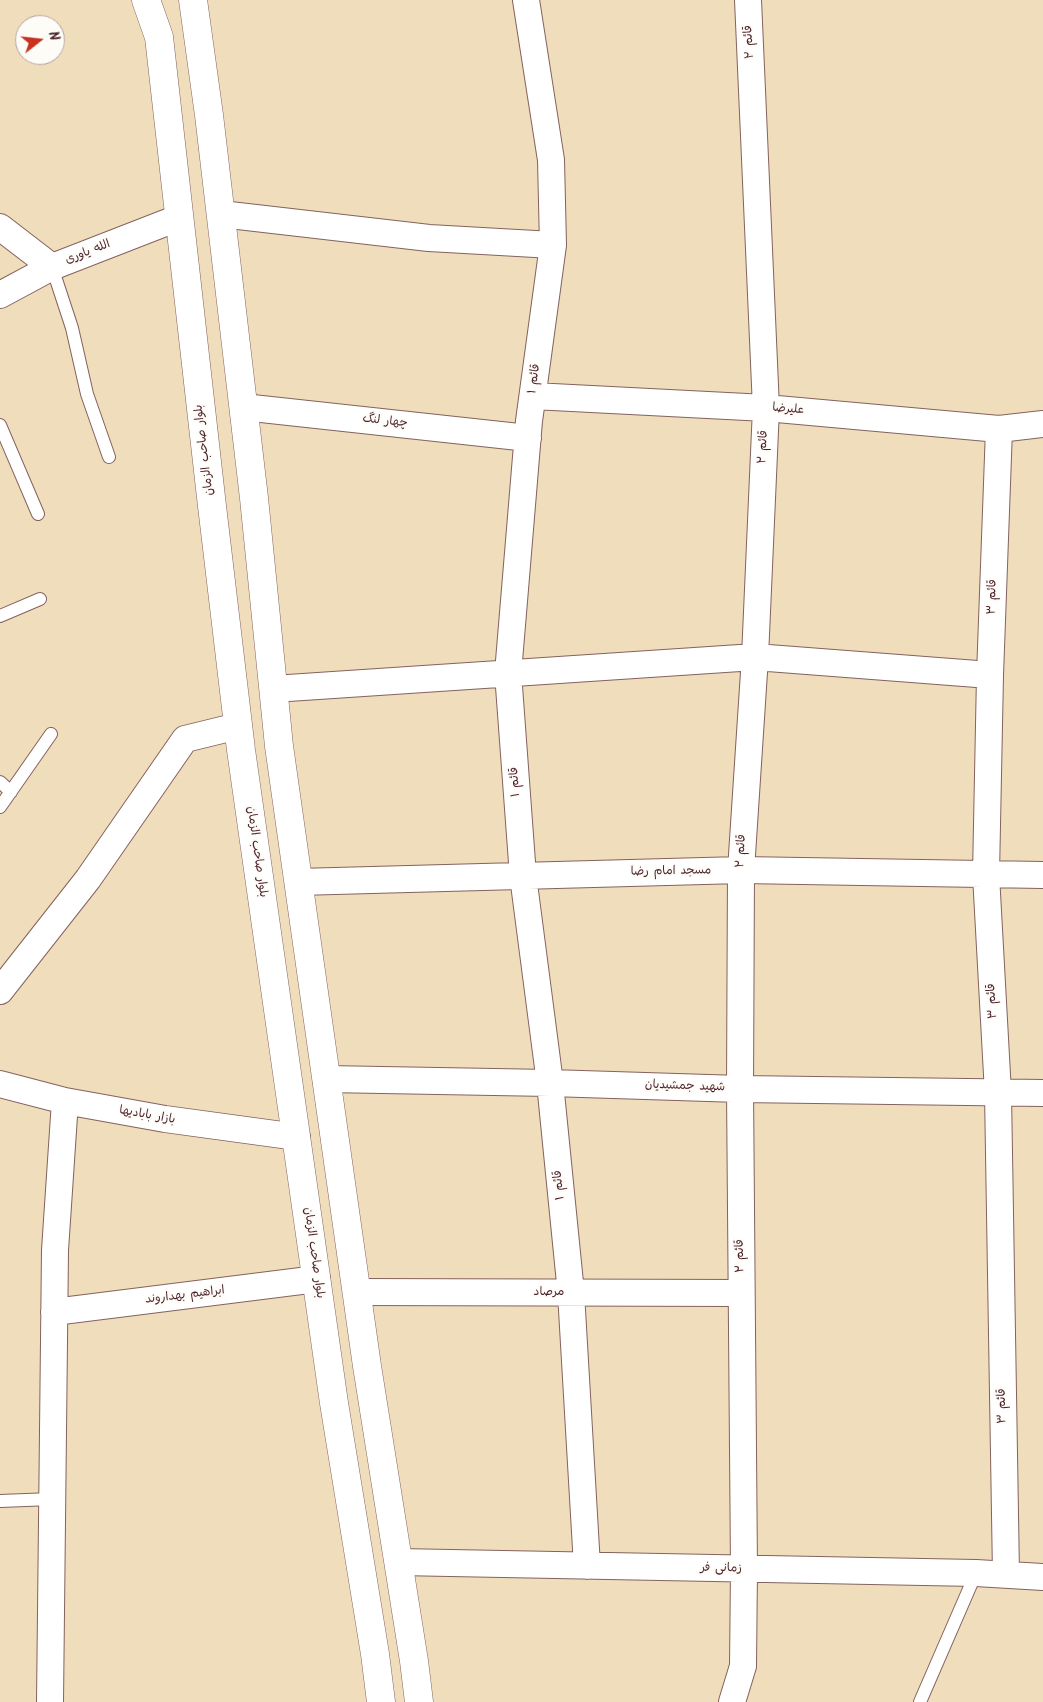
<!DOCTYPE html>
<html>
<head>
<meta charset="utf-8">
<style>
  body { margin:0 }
  #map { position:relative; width:1043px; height:1702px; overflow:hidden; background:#f0ddbc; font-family:Kalam,sans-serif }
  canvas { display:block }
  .north { position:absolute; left:15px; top:15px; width:50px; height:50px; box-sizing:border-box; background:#fdfcf7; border:1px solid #b5a4a5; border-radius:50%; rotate:74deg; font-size:14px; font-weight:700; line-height:20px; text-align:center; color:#4a1f2b }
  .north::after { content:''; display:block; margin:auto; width:18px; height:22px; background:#c8321e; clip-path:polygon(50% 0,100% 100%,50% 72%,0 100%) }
</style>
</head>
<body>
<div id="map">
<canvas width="1043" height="1702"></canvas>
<div class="north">N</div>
</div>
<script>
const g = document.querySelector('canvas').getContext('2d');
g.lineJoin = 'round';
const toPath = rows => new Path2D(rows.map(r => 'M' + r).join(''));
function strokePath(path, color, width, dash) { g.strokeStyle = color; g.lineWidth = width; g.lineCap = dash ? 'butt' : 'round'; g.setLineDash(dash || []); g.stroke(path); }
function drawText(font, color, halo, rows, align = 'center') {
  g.font = font + ' Kalam,"Playpen Sans Arabic",sans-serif'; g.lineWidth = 4; g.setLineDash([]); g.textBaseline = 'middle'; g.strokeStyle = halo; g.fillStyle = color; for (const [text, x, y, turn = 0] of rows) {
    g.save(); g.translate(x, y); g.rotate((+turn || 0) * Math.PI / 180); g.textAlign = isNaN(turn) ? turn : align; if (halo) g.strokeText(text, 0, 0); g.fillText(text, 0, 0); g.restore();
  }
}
const service = toPath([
  [52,267,72,328,87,394,109,457],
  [0,425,38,514],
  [0,616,40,599],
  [0,782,11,792],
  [0,807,51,734],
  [0,1501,52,1499],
  [920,1702,976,1573]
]);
const minor = toPath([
  [526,0,551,160,553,245,529,421,508,673,523,876,550,1083,571,1293,587,1566],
  [221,214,429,238,553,245],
  [0,227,52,267],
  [0,295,52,267,178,218],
  [533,396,766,408,999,429,1043,424],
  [243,407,528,438],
  [999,429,990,675,986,875,998,1093,1006,1574],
  [273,689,755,657,990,675],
  [298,882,741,870,1043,875],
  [0,991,88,879,185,739,238,726],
  [326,1079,550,1083,740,1089,1043,1093],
  [0,1084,65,1101,165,1119,297,1137],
  [357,1292,741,1293],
  [54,1312,317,1279],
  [398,1562,976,1573,1043,1577],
  [50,1702,55,1250,65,1101],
  [732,1702,743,1666,744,1569,740,1089,741,870,755,657,766,408,748,0]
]);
const secondary = toPath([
  [146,0,159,37,212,506,241,750,334,1403,375,1654,381,1702],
  [193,0,209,115,254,498,279,746,367,1366,414,1661,419,1702]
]);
const streetNames = [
  ["قائم ۲",750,42,-93],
  ["الله یاوری",88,253,-21],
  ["قائم ۱",535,379,-82],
  ["علیرضا",788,410,5],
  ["چهار لنگ",385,422,6],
  ["قائم ۲",764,447,-87],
  ["بلوار صاحب الزمان",205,450,-97],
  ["قائم ۳",993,597,-88],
  ["قائم ۱",516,782,-94],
  ["قائم ۲",742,851,-87],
  ["بلوار صاحب الزمان",256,852,82],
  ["مسجد امام رضا",671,872,-1],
  ["قائم ۳",993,1001,-93],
  ["شهید جمشیدیان",685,1087,2],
  ["بازار بابادیها",147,1116,10],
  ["قائم ۱",560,1185,-96],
  ["بلوار صاحب الزمان",313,1253,82],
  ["قائم ۲",741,1256,-91],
  ["مرصاد",549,1293],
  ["ابراهیم بهداروند",185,1296,-7],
  ["قائم ۳",1003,1406,-91],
  ["زمانی فر",721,1569,1]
];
strokePath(service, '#84625e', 14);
strokePath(minor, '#84625e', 28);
strokePath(secondary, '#84625e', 29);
strokePath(service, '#fff', 12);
strokePath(minor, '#fff', 26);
strokePath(secondary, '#fff', 28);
drawText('12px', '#4a1f2b', '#fdfcf7', streetNames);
</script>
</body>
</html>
